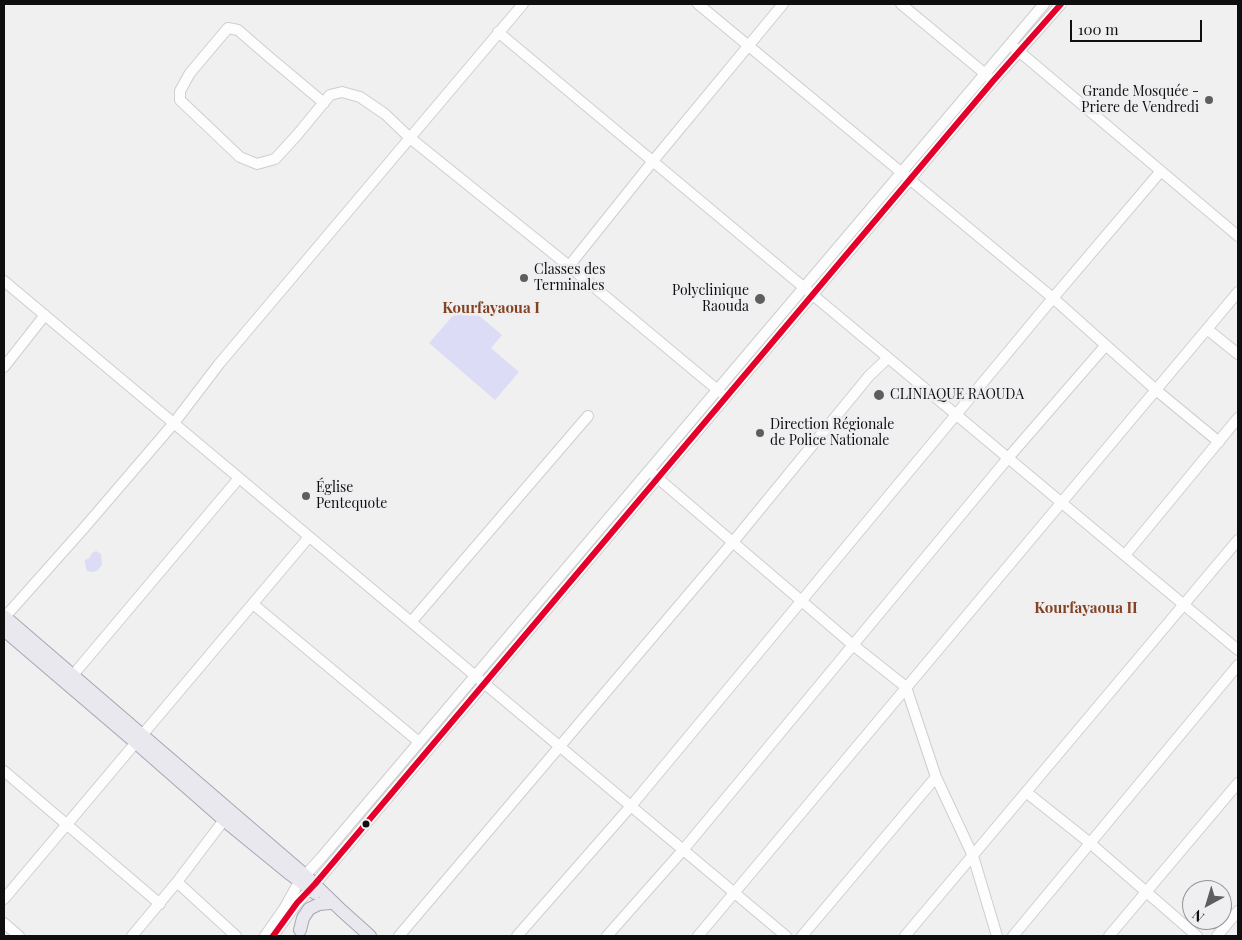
<!DOCTYPE html>
<html>
<head>
<meta charset="utf-8">
<style>
  body { margin:0 }
  #map { position:relative; width:1242px; height:940px; overflow:hidden; background:#f0f0f1; font-family:"Playfair Display",serif }
  canvas { display:block }
  .frame { position:absolute; inset:0; border:5px solid #0f0f10; pointer-events:none }
  .north { position:absolute; left:1182px; top:880px; width:50px; height:50px; box-sizing:border-box; background:#efeff2; border:1px solid #959598; border-radius:50%; rotate:219deg; font-size:14px; font-weight:700; line-height:20px; text-align:center; color:#0f0f10 }
  .north::after { content:''; display:block; margin:auto; width:18px; height:22px; background:#5e5e5f; clip-path:polygon(50% 0,100% 100%,50% 72%,0 100%) }
  .scale { position:absolute; left:1070px; top:20px; width:132px; height:22px; box-sizing:border-box; border:2px solid #0f0f10; border-top:0; padding-left:6px; font-size:15px; line-height:18px; white-space:nowrap; color:#0f0f10; -webkit-text-stroke:4px #efeff2; paint-order:stroke }
</style>
</head>
<body>
<div id="map">
<canvas width="1242" height="940"></canvas>
<div class="frame"></div>
<div class="north">N</div>
<div class="scale">100 m</div>
</div>
<script>
const g = document.querySelector('canvas').getContext('2d');
g.lineJoin = 'round';
function fillPath(path, color) { g.fillStyle = color; g.fill(path, 'evenodd'); }
const toPath = rows => new Path2D(rows.map(r => 'M' + r).join(''));
function strokePath(path, color, width, dash) { g.strokeStyle = color; g.lineWidth = width; g.lineCap = dash ? 'butt' : 'round'; g.setLineDash(dash || []); g.stroke(path); }
function drawText(font, color, halo, rows, align = 'center') {
  g.font = font + ' "Playfair Display",serif'; g.lineWidth = 5; g.setLineDash([]); g.textBaseline = 'middle'; g.strokeStyle = halo; g.fillStyle = color; for (const [text, x, y, turn = 0] of rows) {
    g.save(); g.translate(x, y); g.rotate((+turn || 0) * Math.PI / 180); g.textAlign = isNaN(turn) ? turn : align; if (halo) g.strokeText(text, 0, 0); g.fillText(text, 0, 0); g.restore();
  }
}
const green = toPath([
  [464,303,502,335,491,348,519,372,495,400,429,343],
  [96,551,101,554,102,565,97,571,92,572,87,571,85,564,85,560,89,558,92,553]
]);
const minor = toPath([
  [698,4,1053,298,1156,390,1219,442],
  [901,4,989,77],
  [498,32,1238,650],
  [1015,48,1238,236],
  [324,103,268,56,238,30,228,28,190,73,180,91,180,100,240,157,257,164,275,159,297,135,330,95,342,92,360,97,385,114,410,138,569,266,720,392],
  [569,266,653,161,783,4],
  [4,281,786,936],
  [1207,329,1238,354],
  [4,367,45,315],
  [653,474,853,645,906,687,936,777,973,856,997,936],
  [1125,555,1238,418],
  [253,604,419,742],
  [4,618,84,528,174,423,219,364,523,4],
  [411,622,588,416],
  [73,675,239,478],
  [4,771,160,904],
  [1026,792,1090,843,1197,936],
  [177,882,224,820],
  [4,899,309,537],
  [4,923,19,936],
  [132,936,177,882,236,936],
  [265,936,284,909,299,882,321,858,1044,4],
  [273,936,297,903,315,884,993,81,1061,4],
  [399,936,733,542,869,376,888,358],
  [517,936,631,806,1053,298,1161,171],
  [607,936,683,850,1008,458,1106,345],
  [698,936,1238,292],
  [802,936,936,777],
  [905,936,1238,540],
  [1013,936,1238,665],
  [1109,936,1238,783],
  [1217,936,1238,911]
]);
const major = toPath([
  [4,616,305,875,341,910,370,936],
  [4,630,135,742,224,820,290,874,315,893],
  [300,930,303,918,309,909,319,904,330,903]
]);
const bus1 = toPath([
  [273,936,297,903,315,884,993,81,1061,4]
]);
const markers = [
  [1209,100,5,"#5e5e5f"],
  [524,278,5,"#5e5e5f"],
  [760,299,6,"#5e5e5f"],
  [879,395,6,"#5e5e5f"],
  [760,433,5,"#5e5e5f"],
  [306,496,5,"#5e5e5f"],
  [366,824,4.5,"#0f0f10"]
];
const poiNames = [
  ["Grande Mosquée -",1199,92,"right"],
  ["Priere de Vendredi",1199,108,"right"],
  ["Classes des",534,270],
  ["Terminales",534,286],
  ["Polyclinique",749,291,"right"],
  ["Raouda",749,307,"right"],
  ["CLINIAQUE RAOUDA",890,395],
  ["Direction Régionale",770,425],
  ["de Police Nationale",770,441],
  ["Église",316,488],
  ["Pentequote",316,504]
];
const neighbourhoodNames = [
  ["Kourfayaoua I",491,308],
  ["Kourfayaoua II",1086,608]
];
fillPath(green, '#dddcf6');
strokePath(minor, '#cececf', 12);
strokePath(major, '#a7a6b2', 14);
strokePath(minor, '#fdfdfd', 10);
strokePath(major, '#e9e8ef', 12);
strokePath(bus1, '#e4002b', 6);
for (const [x, y, r, color] of markers) { const dot = new Path2D(); dot.arc(x, y, r, 0, 2 * Math.PI); g.fillStyle = color; g.fill(dot); strokePath(dot, '#efeff2', 2); }
drawText('14px', '#0f0f10', '#efeff2', poiNames, 'left');
drawText('bold 15px', '#844321', '#efeff2', neighbourhoodNames);
</script>
</body>
</html>
